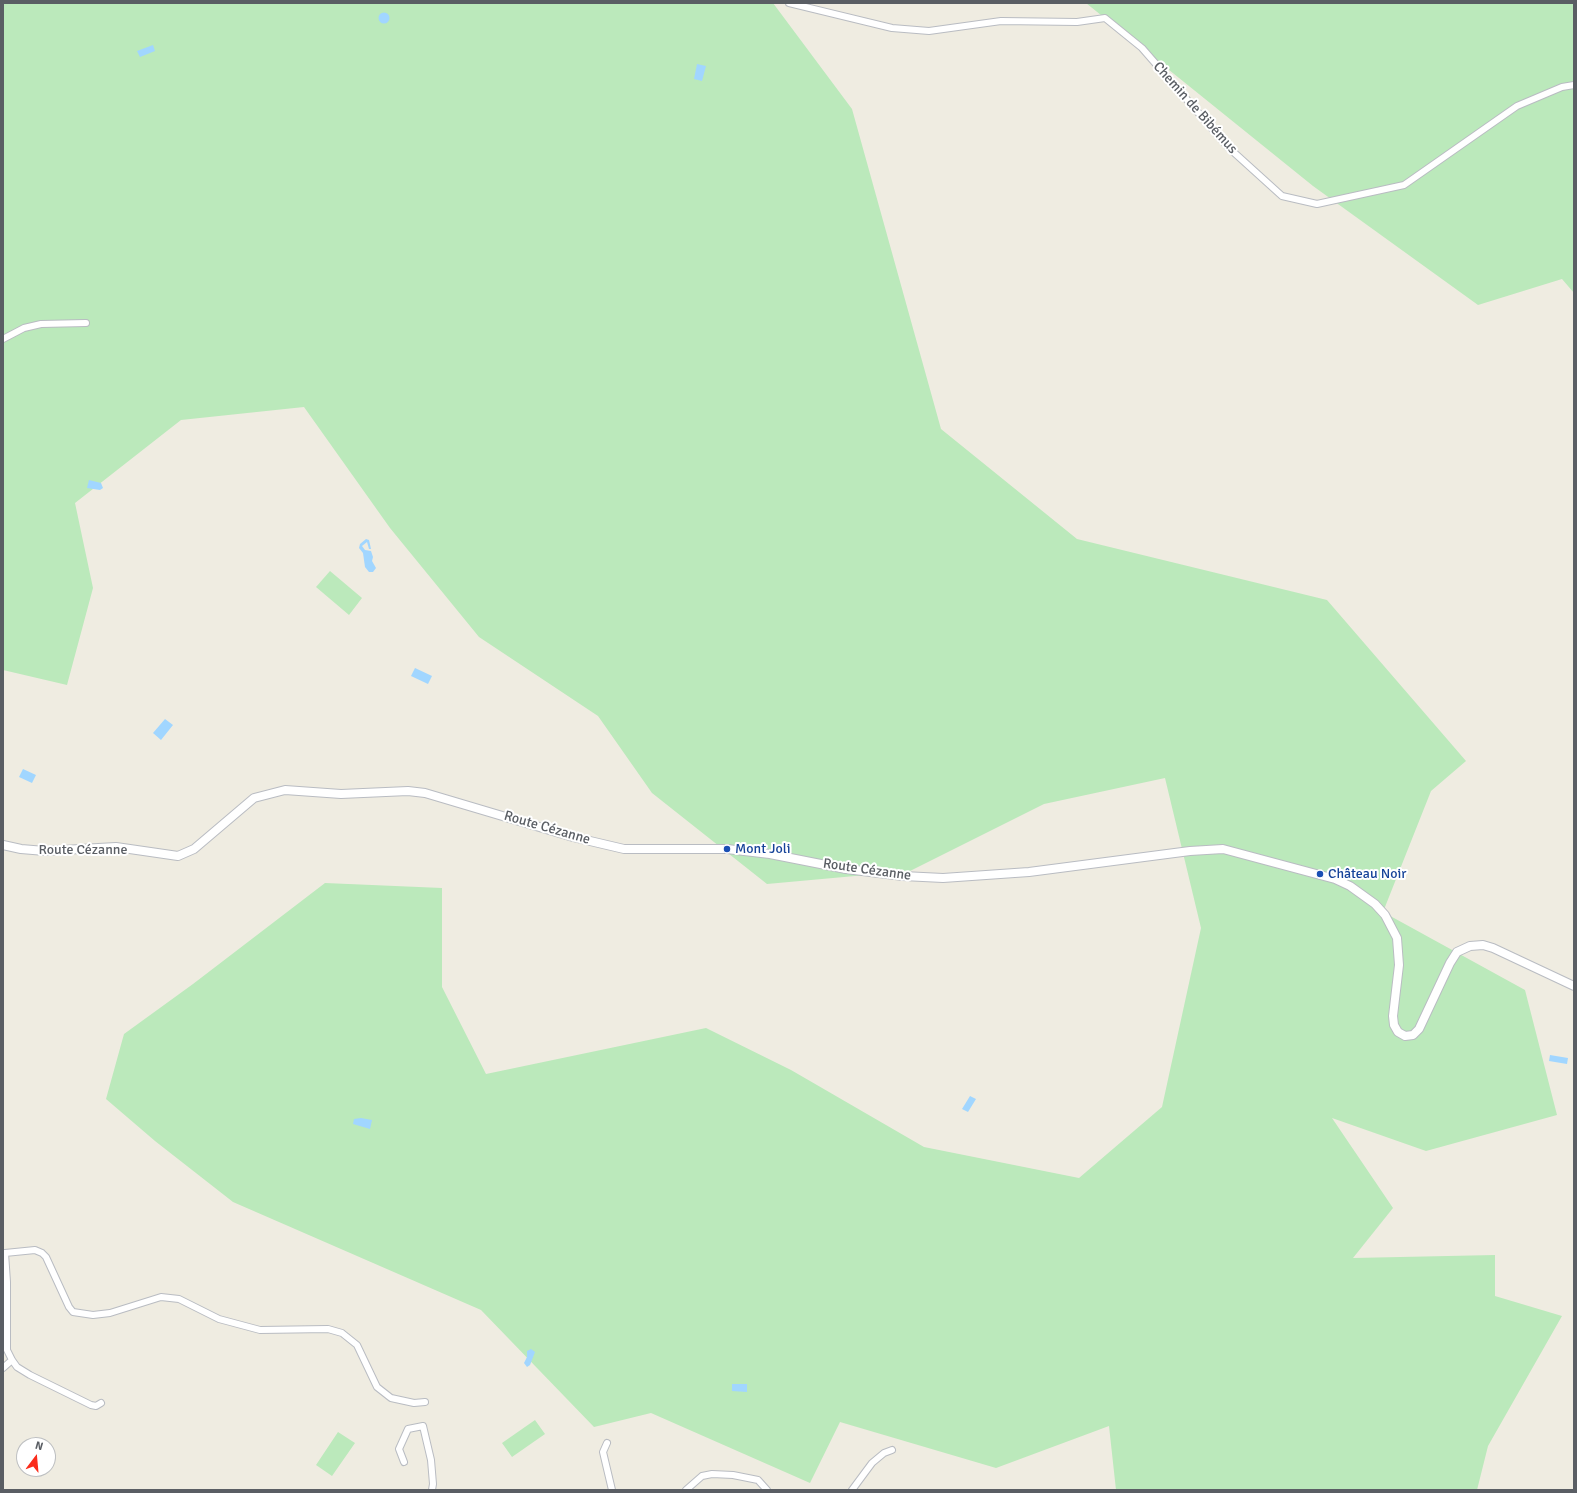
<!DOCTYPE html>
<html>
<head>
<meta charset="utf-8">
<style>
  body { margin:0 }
  #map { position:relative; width:1577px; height:1493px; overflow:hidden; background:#efece1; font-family:Signika,sans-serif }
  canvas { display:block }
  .frame { position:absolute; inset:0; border:4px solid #5a5e64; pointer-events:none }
  .north { position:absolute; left:16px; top:1437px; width:40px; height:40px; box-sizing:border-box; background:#fff; border:1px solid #bdbfc1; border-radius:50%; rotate:16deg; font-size:11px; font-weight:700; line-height:16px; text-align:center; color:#5a5e64 }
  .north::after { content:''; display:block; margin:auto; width:14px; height:18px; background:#fb2c1b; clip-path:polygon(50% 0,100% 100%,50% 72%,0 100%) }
</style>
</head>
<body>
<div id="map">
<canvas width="1577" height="1493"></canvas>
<div class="frame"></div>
<div class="north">N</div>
</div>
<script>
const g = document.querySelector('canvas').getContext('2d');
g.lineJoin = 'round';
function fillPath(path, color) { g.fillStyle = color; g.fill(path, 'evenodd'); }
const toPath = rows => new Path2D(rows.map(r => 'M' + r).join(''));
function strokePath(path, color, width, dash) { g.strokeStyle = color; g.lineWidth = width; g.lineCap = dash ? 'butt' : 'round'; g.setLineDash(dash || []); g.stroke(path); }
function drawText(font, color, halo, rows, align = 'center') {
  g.font = font + ' Signika,sans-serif'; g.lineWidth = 4; g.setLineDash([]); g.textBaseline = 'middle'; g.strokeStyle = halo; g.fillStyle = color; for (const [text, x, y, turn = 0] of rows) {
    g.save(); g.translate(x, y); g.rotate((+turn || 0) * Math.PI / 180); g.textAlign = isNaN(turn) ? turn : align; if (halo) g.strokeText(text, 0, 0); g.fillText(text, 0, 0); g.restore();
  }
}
const green = toPath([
  [3,3,773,3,852,109,941,429,1077,539,1327,600,1466,761,1431,791,1383,912,1525,990,1557,1115,1426,1151,1332,1118,1393,1208,1353,1258,1495,1255,1495,1296,1562,1316,1488,1446,1477,1490,1116,1490,1109,1426,996,1468,840,1422,810,1483,651,1413,594,1427,481,1310,233,1202,155,1141,106,1099,124,1034,193,984,325,883,442,888,442,987,486,1074,706,1028,791,1070,924,1147,1079,1178,1162,1107,1201,928,1165,778,1044,804,910,871,767,884,652,793,598,716,479,637,390,528,304,407,181,420,75,503,93,588,67,685,3,670],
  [1086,3,1574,3,1574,293,1562,279,1478,305,1313,186],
  [330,571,362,598,349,615,316,587],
  [535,1420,545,1434,512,1457,502,1443],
  [338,1432,355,1443,332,1476,316,1465]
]);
const water = toPath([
  '378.5 18a5.5 5.5 0 1 1 11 0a5.5 5.5 0 1 1-11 0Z',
  [153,45,155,51,140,57,137,51],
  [697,64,706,66,702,81,694,79],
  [89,480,101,483,103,488,100,490,87,488],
  [366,539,369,540,371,549,369,549,367,542,362,546,365,550,371,551,373,557,372,561,376,568,373,572,369,572,365,567,363,553,359,548,360,544],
  [415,668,432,676,428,684,411,676],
  [165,719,173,725,161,740,153,733],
  [23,769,36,775,32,783,19,777],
  [1550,1055,1568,1058,1567,1064,1549,1061],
  [970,1096,976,1099,968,1112,962,1109],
  [361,1118,372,1120,370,1129,353,1124,354,1119],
  [531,1349,535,1352,530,1365,527,1367,524,1363,527,1357,527,1351],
  [732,1384,747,1384,747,1392,732,1391]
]);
const minor = toPath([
  [789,3,892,28,929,31,1001,21,1077,22,1105,18,1142,48,1229,148,1282,196,1317,204,1404,185,1517,106,1562,87,1574,85],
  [3,339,24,328,41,324,86,323],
  [3,1253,5,1253,7,1282,7,1350,12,1360,17,1367,30,1375,91,1405,96,1406,101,1403],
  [5,1253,35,1250,42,1253,46,1257,69,1307,73,1312,93,1315,110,1313,161,1297,179,1299,219,1319,260,1330,328,1329,342,1333,357,1345,377,1387,391,1398,414,1403,425,1402],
  [3,1368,12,1360],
  [607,1443,603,1452,612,1490],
  [404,1462,399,1449,408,1429,423,1426,431,1460,433,1484,432,1490],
  [686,1490,702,1476,712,1474,733,1475,758,1480,767,1490],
  [852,1490,872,1463,884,1453,892,1450]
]);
const tertiary = toPath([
  [3,845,21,849,45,851,116,847,178,856,194,849,254,798,285,790,341,794,408,791,425,793,573,837,624,849,727,849,770,854,846,869,903,876,943,878,1029,872,1190,851,1223,849,1335,879,1350,886,1375,904,1385,915,1397,938,1399,965,1393,1016,1394,1025,1398,1032,1405,1036,1413,1035,1419,1029,1450,963,1457,952,1470,946,1483,945,1493,948,1574,986]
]);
const markers = [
  [727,849,4,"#1a4fb4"],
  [1320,874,4,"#1a4fb4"]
];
const streetNames = [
  ["Chemin de Bibémus",1195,108,48],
  ["Route Cézanne",547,828,16],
  ["Route Cézanne",83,850],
  ["Route Cézanne",867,870,8]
];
const transitNames = [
  ["Mont Joli",735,849],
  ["Château Noir",1328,874]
];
fillPath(green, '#bbe9bb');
fillPath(water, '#a1d6ff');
strokePath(minor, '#b9bcc2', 8);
strokePath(tertiary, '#b9bcc2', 10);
strokePath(minor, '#fff', 6);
strokePath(tertiary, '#fff', 8);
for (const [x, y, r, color] of markers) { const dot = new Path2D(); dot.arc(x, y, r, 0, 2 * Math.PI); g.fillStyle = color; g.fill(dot); strokePath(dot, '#fff', 1.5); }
drawText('14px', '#5a5e64', '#fff', streetNames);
drawText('14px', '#164399', '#fff', transitNames, 'left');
</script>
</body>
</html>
